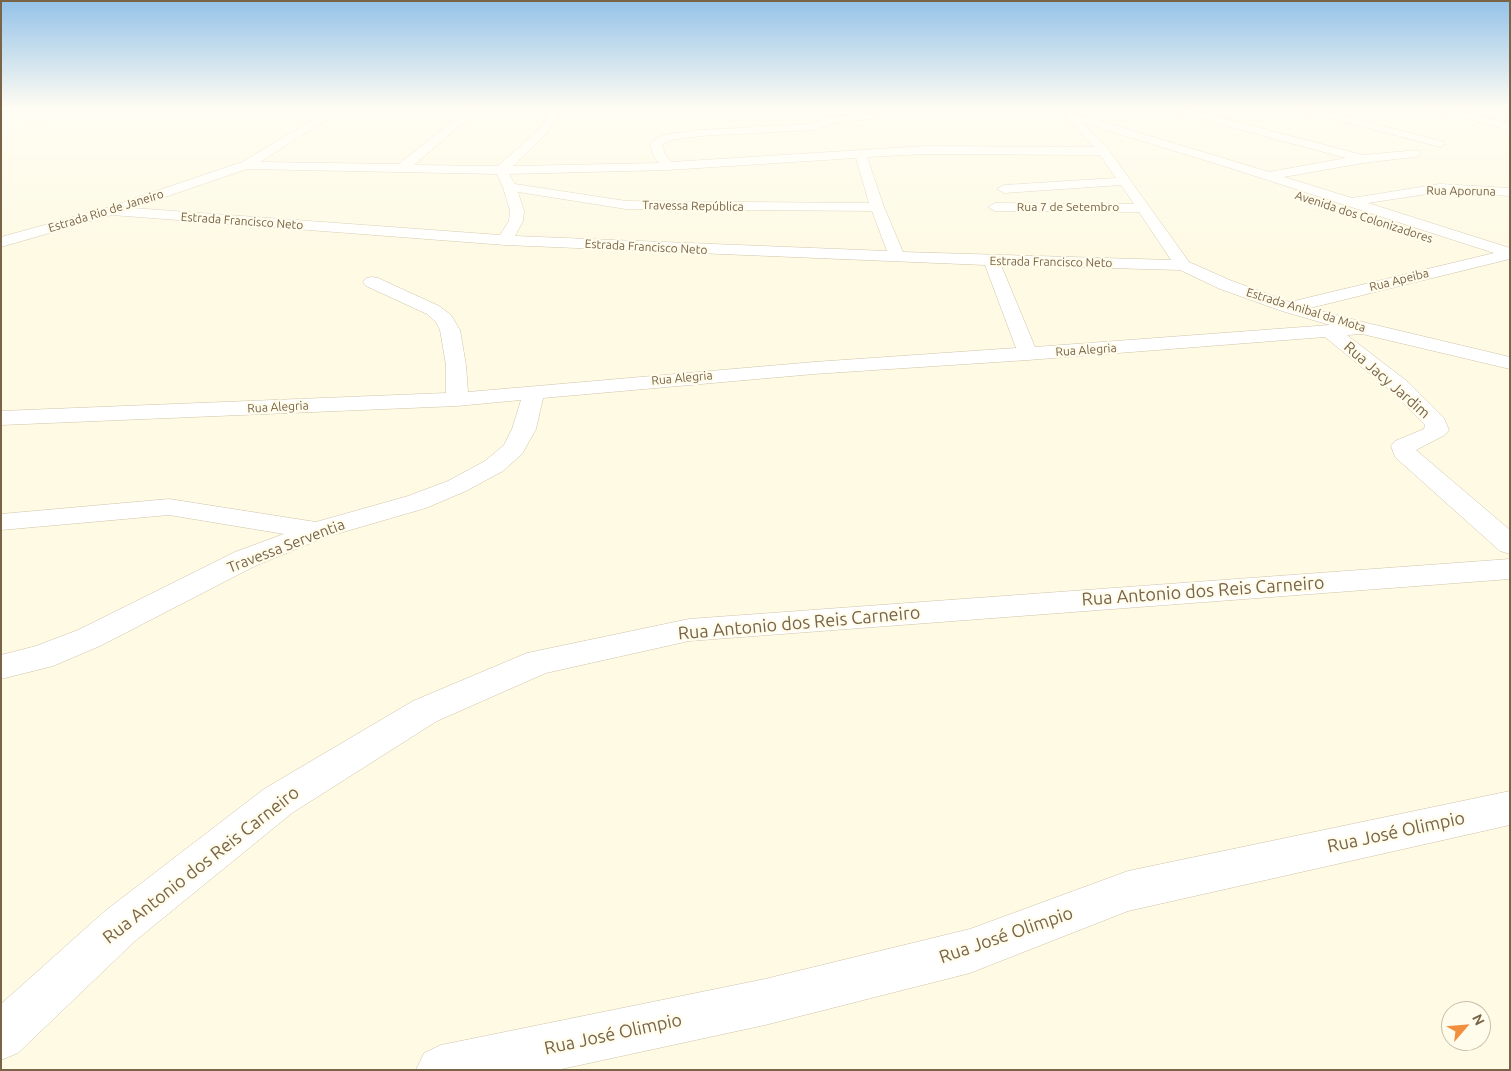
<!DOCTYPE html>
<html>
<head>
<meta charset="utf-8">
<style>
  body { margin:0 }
  #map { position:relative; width:1511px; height:1071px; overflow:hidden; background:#fefae4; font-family:Ubuntu,sans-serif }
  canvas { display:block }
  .frame { position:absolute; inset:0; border:2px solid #796447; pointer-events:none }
  .north { position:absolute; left:1441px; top:1001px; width:50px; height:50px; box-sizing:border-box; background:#fffcec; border:1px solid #c9bfaa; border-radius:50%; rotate:63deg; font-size:14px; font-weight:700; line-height:20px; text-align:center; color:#796447 }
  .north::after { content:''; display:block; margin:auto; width:18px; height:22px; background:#f28f3f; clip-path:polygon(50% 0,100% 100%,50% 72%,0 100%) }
</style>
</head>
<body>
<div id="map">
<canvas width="1511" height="1071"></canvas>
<div class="frame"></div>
<div class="north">N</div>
</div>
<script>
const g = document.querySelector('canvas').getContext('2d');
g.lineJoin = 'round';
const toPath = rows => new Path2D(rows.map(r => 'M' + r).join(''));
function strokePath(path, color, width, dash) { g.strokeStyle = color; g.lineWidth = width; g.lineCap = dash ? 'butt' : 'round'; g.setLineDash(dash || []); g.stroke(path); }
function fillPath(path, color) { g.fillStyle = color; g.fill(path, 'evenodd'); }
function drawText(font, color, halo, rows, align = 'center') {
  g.font = font + ' Ubuntu,sans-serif'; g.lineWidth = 4.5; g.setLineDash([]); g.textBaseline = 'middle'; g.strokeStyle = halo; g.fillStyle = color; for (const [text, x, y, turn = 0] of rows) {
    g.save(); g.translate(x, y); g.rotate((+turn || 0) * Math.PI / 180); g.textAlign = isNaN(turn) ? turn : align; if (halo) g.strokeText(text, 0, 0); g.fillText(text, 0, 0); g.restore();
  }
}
const path = toPath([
  [23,129,82,107]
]);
const minor = toPath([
  [237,107,250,107,239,114,231,114,231,110,237,107],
  [334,107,346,107,260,162,399,164,470,107,481,107,414,165,498,166,537,131,554,107,564,107,545,135,513,166,659,163,653,155,650,144,656,138,668,134,700,130,812,124,830,117,874,113,878,114,879,116,878,118,832,123,814,130,700,136,670,140,662,145,665,154,671,162,925,146,1094,147,1057,107,1068,107,1074,113,1269,172,1346,158,1164,109,1163,107,1180,107,1363,155,1418,150,1420,153,1418,156,1414,157,1363,163,1284,177,1352,198,1440,184,1510,188,1510,196,1440,192,1368,203,1510,248,1510,259,1310,308,1367,323,1510,357,1510,369,1362,334,1347,335,1408,382,1444,418,1449,430,1445,435,1416,450,1510,530,1510,554,1500,551,1395,457,1391,446,1395,441,1424,429,1425,425,1392,392,1325,337,1028,360,814,374,543,398,536,429,522,454,503,471,466,491,426,508,326,537,255,566,100,646,53,666,1,679,1,655,36,646,78,630,235,552,284,534,169,515,1,530,1,514,169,499,316,522,408,496,448,481,485,461,504,445,512,429,521,400,457,406,1,425,1,411,446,393,446,365,440,330,436,322,427,314,366,286,363,282,366,278,372,277,378,278,439,306,451,315,460,330,466,365,468,392,814,362,1016,348,985,265,505,245,112,215,1,247,1,237,106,208,242,162,334,107],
  [1083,123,1227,167,1494,253,1290,302,1232,281,1189,262,1108,149,1083,123],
  [925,154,1100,155,1116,178,1004,185,997,189,1004,193,1121,185,1134,204,995,203,988,207,995,211,1139,212,1171,260,903,252,884,207,867,157,925,154],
  [856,158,869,203,626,201,515,184,509,174,668,170,856,158],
  [247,169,497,174,503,187,510,211,509,221,500,235,133,208,247,169],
  [518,192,626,209,872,211,887,251,515,236,523,221,524,211,518,192],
  [1001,265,1180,270,1220,289,1282,311,1330,325,1035,347,1001,265],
  [1296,107,1313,107,1444,142,1446,144,1440,147,1297,109,1296,107],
  [1428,107,1445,107,1510,124,1510,130,1429,109,1428,107],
  [1510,559,1510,579,689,641,546,673,437,721,292,813,135,941,18,1053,1,1060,1,1004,105,911,264,789,413,701,527,653,689,619,1510,559],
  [1510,791,1510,825,1128,911,970,973,765,1025,557,1070,416,1070,424,1053,441,1045,765,979,970,929,1128,871,1510,791]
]);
const farStreetnames = [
  ["Rua Aporuna",1461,191,1],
  ["Travessa República",693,206,1],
  ["Rua 7 de Setembro",1068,207],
  ["Estrada Rio de Janeiro",106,211,-17],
  ["Avenida dos Colonizadores",1364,217,18],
  ["Estrada Francisco Neto",242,221,4],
  ["Estrada Francisco Neto",646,247,3],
  ["Estrada Francisco Neto",1051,262,1],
  ["Rua Apeiba",1399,280,-14],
  ["Estrada Anibal da Mota",1306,310,17],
  ["Rua Alegria",1086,350,-4],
  ["Rua Alegria",682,378,-5],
  ["Rua Alegria",278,407,-3]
];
const streetNames = [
  ["Rua Jacy Jardim",1387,380,41],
  ["Travessa Serventia",286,546,-21]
];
const nearStreetnames = [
  ["Rua Antonio dos Reis Carneiro",1203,591,-4],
  ["Rua Antonio dos Reis Carneiro",799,623,-5],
  ["Rua José Olimpio",1396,832,-12],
  ["Rua Antonio dos Reis Carneiro",201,865,-38],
  ["Rua José Olimpio",1006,935,-19],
  ["Rua José Olimpio",613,1034,-12]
];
strokePath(minor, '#d0c3a9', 1);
strokePath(path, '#dbc39c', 1, [0.5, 1]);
fillPath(minor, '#fff');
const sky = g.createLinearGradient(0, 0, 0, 257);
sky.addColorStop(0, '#94c2e8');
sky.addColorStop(0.42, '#fffdf3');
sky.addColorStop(1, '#fffdf300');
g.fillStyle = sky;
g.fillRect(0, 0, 1511, 257);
drawText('12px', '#796447', '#fffcec', farStreetnames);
drawText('15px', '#796447', '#fffcec', streetNames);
drawText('18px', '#796447', '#fffcec', nearStreetnames);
</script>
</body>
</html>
